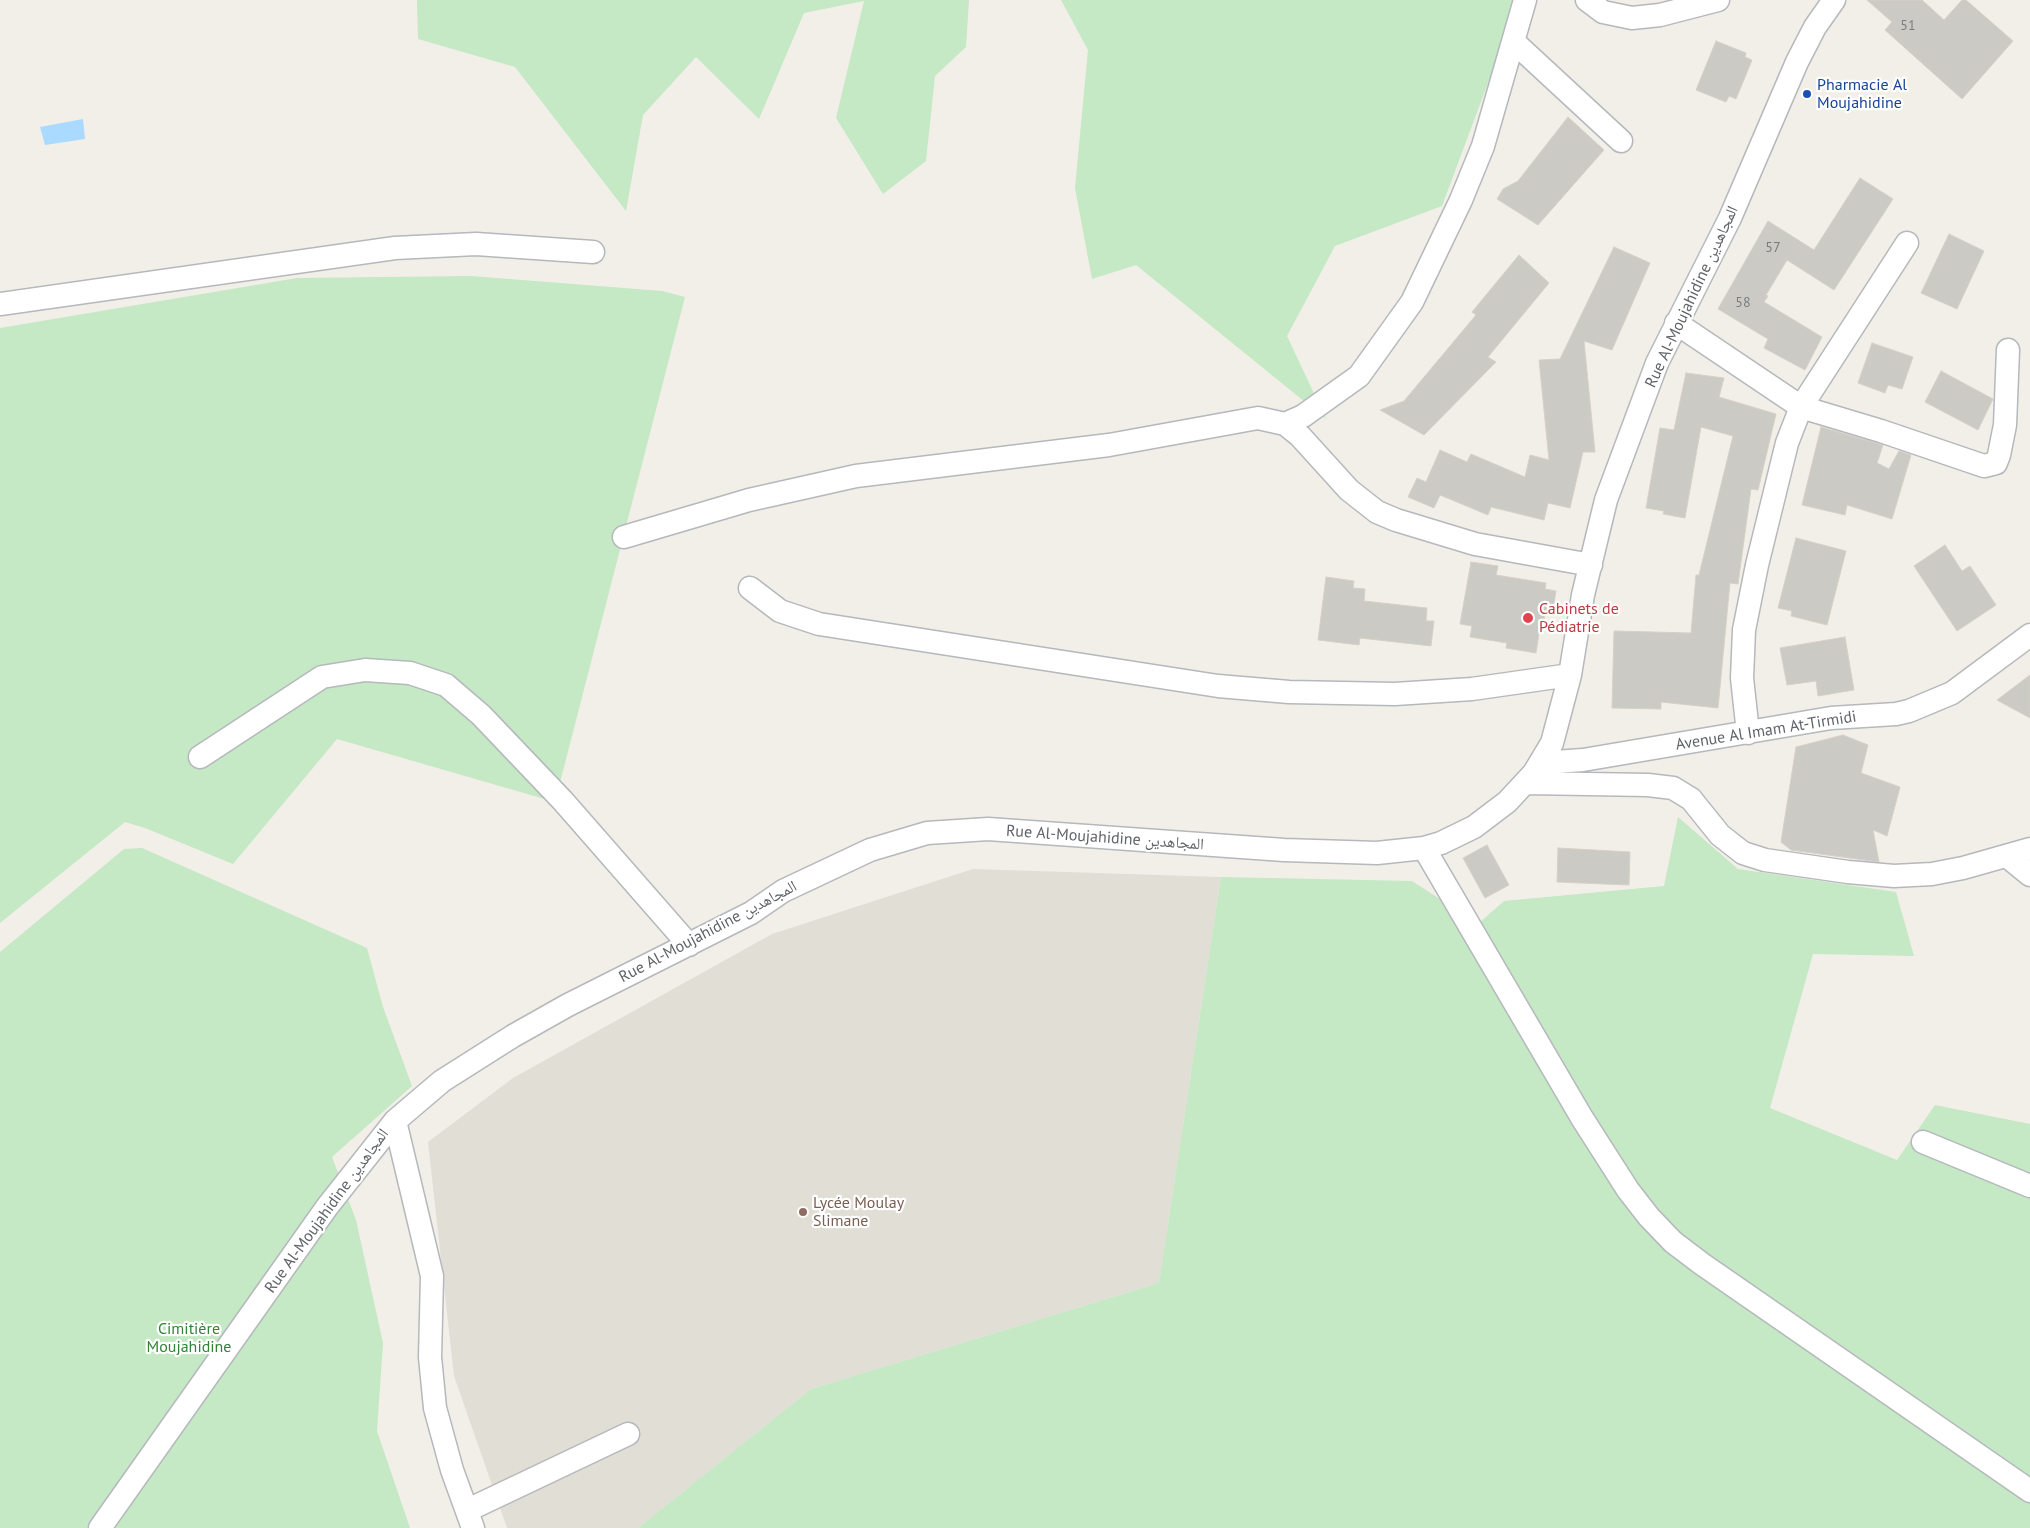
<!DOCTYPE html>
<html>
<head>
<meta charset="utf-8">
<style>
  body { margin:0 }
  canvas { display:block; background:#f1efe8 }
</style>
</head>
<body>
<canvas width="2030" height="1528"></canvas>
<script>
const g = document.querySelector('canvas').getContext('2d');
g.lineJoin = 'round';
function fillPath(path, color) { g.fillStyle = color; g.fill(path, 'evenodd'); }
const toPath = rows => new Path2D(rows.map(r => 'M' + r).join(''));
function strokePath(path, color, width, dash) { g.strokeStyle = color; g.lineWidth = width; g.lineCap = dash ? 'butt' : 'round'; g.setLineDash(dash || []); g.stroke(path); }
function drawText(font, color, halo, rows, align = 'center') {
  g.font = font + ' "PT Sans","Noto Naskh Arabic",sans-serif'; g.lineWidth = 4.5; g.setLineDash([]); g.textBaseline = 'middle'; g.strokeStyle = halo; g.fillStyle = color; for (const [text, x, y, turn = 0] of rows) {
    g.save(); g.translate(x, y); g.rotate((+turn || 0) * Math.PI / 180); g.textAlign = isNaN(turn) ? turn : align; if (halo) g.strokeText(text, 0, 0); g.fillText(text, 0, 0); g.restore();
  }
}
const education = toPath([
  [973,869,1221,877,1159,1283,811,1389,638,1528,507,1528,454,1376,428,1142,513,1078,772,934]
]);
const green = toPath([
  [417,0,969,0,966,47,935,76,926,161,883,194,836,118,864,1,804,13,759,119,696,57,643,115,626,211,515,67,418,39],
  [1061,0,1519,0,1442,206,1335,246,1287,336,1326,419,1136,265,1092,279,1075,188,1088,50],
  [471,276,662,291,685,297,555,802,337,739,233,864,145,828,125,822,0,923,0,328,297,278],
  [1678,817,1738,869,1896,892,1914,956,1813,954,1770,1108,1897,1160,1935,1105,2030,1124,2030,1528,638,1528,811,1389,1159,1283,1221,877,1412,881,1478,924,1504,901,1664,886],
  [142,848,367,948,383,1007,412,1086,332,1157,356,1220,383,1343,377,1431,410,1528,0,1528,0,952,124,849]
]);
const water = toPath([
  [83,119,85,139,45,145,40,127]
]);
const building = toPath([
  [1867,0,1922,0,1944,20,1962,0,1966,0,2013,41,1962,99,1885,30,1892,22,1867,0],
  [1716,41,1746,53,1745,57,1752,60,1736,99,1729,96,1726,102,1696,90,1716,41],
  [1568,117,1604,150,1538,225,1497,199,1503,189,1518,181,1568,117],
  [1860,178,1893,199,1834,290,1787,260,1766,295,1768,296,1764,302,1822,337,1805,370,1764,348,1768,339,1718,309,1768,221,1814,250,1860,178],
  [1949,234,1984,251,1957,309,1921,293,1949,234],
  [1614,247,1650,263,1612,350,1584,341,1595,452,1583,452,1570,508,1548,503,1544,520,1491,507,1488,515,1440,495,1434,508,1408,497,1417,478,1426,482,1440,450,1467,462,1471,454,1525,477,1530,455,1549,460,1539,360,1560,359,1614,247],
  [1519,255,1549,283,1488,357,1496,362,1424,435,1380,410,1404,401,1476,315,1472,312,1519,255],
  [1872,343,1913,357,1902,389,1888,385,1885,393,1858,383,1872,343],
  [1941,371,1993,399,1978,430,1925,402,1941,371],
  [1686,373,1724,378,1719,397,1776,414,1758,490,1751,489,1738,584,1730,583,1718,708,1661,702,1661,709,1612,708,1614,631,1691,633,1696,575,1699,575,1733,436,1701,427,1685,518,1663,514,1664,511,1646,508,1660,428,1674,430,1686,373],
  [1821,427,1883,445,1877,463,1889,469,1899,451,1911,455,1892,519,1847,505,1845,515,1802,505,1821,427],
  [1796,538,1846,551,1827,625,1791,616,1792,611,1778,608,1796,538],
  [1945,545,1962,571,1970,566,1996,605,1957,631,1914,566,1945,545],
  [1471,562,1498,566,1496,575,1546,583,1545,589,1556,591,1552,615,1545,614,1544,621,1541,620,1536,653,1506,648,1507,643,1470,637,1472,626,1460,624,1471,562],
  [1326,577,1354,581,1353,588,1365,589,1364,601,1427,608,1426,621,1434,621,1431,646,1360,638,1359,645,1318,640,1326,577],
  [1845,637,1854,690,1818,696,1816,681,1787,685,1780,648,1845,637],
  [2030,675,2030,718,1997,700,2030,675],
  [1843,735,1868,745,1861,773,1900,787,1887,836,1873,830,1879,862,1791,850,1781,842,1796,747,1843,735],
  [1487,845,1509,885,1485,898,1463,858,1487,845],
  [1558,848,1630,852,1629,885,1557,882,1558,848]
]);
const minor = toPath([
  [1587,0,1603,12,1632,18,1660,15,1718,0],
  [1515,43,1621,141],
  [0,304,395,248,476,244,593,252],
  [1676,323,1801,407,1881,431,1984,466,1996,463,1999,455,2005,425,2008,350],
  [1285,424,1303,416,1359,376,1412,302,1461,200,1483,146,1525,0],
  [624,537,749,500,856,476,1109,445,1258,418,1285,424,1300,436,1349,490,1377,512,1396,520,1475,544,1591,565],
  [750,588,780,611,819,624,1218,686,1289,692,1395,694,1472,689,1570,675],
  [1748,733,1742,678,1744,630,1757,565,1787,443,1801,407,1907,243],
  [200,757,322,677,365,670,410,673,446,685,481,715,563,801,689,945],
  [1540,763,1583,760,1831,718,1896,714,1909,711,1952,693,2030,635],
  [1527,783,1648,785,1673,788,1691,799,1720,835,1743,853,1765,860,1848,872,1894,876,1932,874,1963,868,2030,849],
  [1424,848,1582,1118,1628,1190,1649,1217,1673,1242,1702,1264,2030,1491],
  [2008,857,2030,875],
  [395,1121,432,1276,430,1357,435,1408,452,1470,473,1528],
  [1923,1142,2030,1186],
  [468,1510,628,1434],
  [100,1528,327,1207,395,1121,442,1081,513,1036,568,1005,751,913,783,891,870,850,927,833,988,829,1284,850,1377,853,1424,848,1441,843,1474,827,1507,802,1534,773,1552,743,1570,675,1583,595,1606,500,1657,363,1730,218,1797,62,1815,27,1834,0]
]);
const markers = [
  [1807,94,5,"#1a4fb4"],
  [1528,618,6,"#e0444e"],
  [803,1212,5,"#8d6e63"]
];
const numberNames = [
  ["51",1908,26],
  ["57",1773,248],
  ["58",1743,303]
];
const transitNames = [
  ["Pharmacie Al",1817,85],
  ["Moujahidine",1817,103]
];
const streetNames = [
  ["Rue Al-Moujahidine المجاهدين",1692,297,-65],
  ["Avenue Al Imam At-Tirmidi",1766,731,-9],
  ["Rue Al-Moujahidine المجاهدين",1105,838,4],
  ["Rue Al-Moujahidine المجاهدين",708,932,-28],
  ["Rue Al-Moujahidine المجاهدين",327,1211,-54]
];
const healthNames = [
  ["Cabinets de",1539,609],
  ["Pédiatrie",1539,627]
];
const educationNames = [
  ["Lycée Moulay",813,1203],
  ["Slimane",813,1221]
];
const parkNames = [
  ["Cimitière",189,1329],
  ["Moujahidine",189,1347]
];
fillPath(education, '#e1ded6');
fillPath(green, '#c5e8c5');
fillPath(water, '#aadaff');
fillPath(building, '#cccac5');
strokePath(building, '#d6d1c6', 1);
strokePath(minor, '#b5b8bc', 25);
strokePath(minor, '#fff', 22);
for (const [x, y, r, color] of markers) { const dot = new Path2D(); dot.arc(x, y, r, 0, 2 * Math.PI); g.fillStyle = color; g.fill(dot); strokePath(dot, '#fff', 2); }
drawText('14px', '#7a7d7f', null, numberNames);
drawText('16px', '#164399', '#fff', transitNames, 'left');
drawText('16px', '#5f6368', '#fff', streetNames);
drawText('16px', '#be3a42', '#fff', healthNames, 'left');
drawText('16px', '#785e54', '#fff', educationNames, 'left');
drawText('16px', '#348238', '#fff', parkNames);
</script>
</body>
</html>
